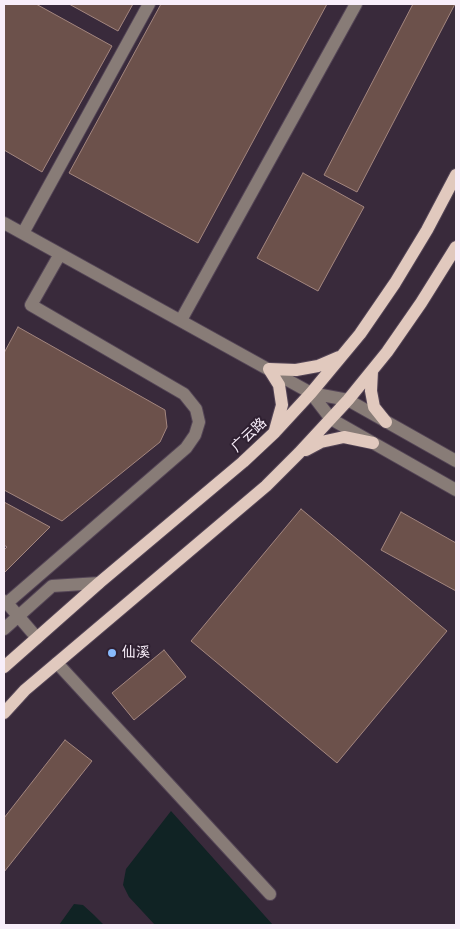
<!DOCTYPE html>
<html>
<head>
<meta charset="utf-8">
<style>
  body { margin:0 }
  #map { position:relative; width:460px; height:929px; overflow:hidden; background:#392a3b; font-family:Quicksand,sans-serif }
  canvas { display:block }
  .frame { position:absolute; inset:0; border:5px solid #f8eefa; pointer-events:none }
</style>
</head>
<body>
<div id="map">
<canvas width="460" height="929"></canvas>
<div class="frame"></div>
</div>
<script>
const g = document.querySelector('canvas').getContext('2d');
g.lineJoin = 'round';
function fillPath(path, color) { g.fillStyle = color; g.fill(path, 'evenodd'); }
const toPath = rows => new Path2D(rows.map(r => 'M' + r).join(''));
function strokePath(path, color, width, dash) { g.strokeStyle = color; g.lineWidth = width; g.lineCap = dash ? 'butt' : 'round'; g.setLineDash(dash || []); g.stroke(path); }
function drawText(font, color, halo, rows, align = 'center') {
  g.font = font + ' Quicksand,"Noto Sans SC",sans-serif'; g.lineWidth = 4; g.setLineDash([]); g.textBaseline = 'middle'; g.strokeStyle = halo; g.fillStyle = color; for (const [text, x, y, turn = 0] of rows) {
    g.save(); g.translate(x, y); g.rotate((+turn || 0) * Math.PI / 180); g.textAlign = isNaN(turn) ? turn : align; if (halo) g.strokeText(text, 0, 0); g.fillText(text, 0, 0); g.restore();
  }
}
const water = toPath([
  [171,811,273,925,155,925,129,897,123,885,126,869],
  [74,904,83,905,94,915,104,925,59,925]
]);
const building = toPath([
  [4,4,36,4,112,46,42,172,4,150,4,4],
  [69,4,133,4,118,31,69,4],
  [161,4,327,4,198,243,69,173,161,4],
  [413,4,455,4,357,192,324,175,413,4],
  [303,173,364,207,318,291,257,258,303,173],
  [18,327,165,410,167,427,160,442,62,521,4,490,4,353,18,327],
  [4,502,50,527,4,573,4,550,7,547,4,545,4,502],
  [301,509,447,631,337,763,191,641,301,509],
  [401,512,456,543,456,591,381,550,401,512],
  [164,650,186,677,134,720,112,693,164,650],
  [65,740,92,761,4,872,4,818,65,740]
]);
const minor = toPath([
  [4,223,311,393,331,419,456,490],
  [23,233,149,4],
  [181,320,356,4],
  [311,393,348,400,456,461],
  [4,601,7,603,37,638],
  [7,603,186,448,195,435,199,422,196,409,184,394,31,305,60,254],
  [4,629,52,586,99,583],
  [57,663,270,894]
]);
const major = toPath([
  [269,369,296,370,318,366,339,357],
  [269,369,279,385,282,405,275,430],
  [372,371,371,391,374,407,386,422],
  [306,450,321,442,344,437,373,443],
  [4,667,99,583,243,462,275,432,311,393,360,334,395,283,427,230,456,175],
  [4,713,25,690,266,486,299,453,348,400,387,352,421,303,456,247]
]);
const markers = [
  [112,653,5,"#88bafc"]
];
const streetNames = [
  ["广云路",249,435,-43]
];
const poiNames = [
  ["仙溪",122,653]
];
fillPath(water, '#102324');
fillPath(building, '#6c514b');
strokePath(building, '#a3867f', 1);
strokePath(minor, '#544556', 14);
strokePath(major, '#544556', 14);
strokePath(minor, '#887c77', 12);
strokePath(major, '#e1c9be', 12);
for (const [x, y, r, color] of markers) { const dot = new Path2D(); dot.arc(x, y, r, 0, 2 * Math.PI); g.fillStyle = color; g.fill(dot); strokePath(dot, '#2f2031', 2); }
drawText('14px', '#f8eefa', '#2f2031', streetNames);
drawText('14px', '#f8eefa', '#2f2031', poiNames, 'left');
</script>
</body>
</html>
